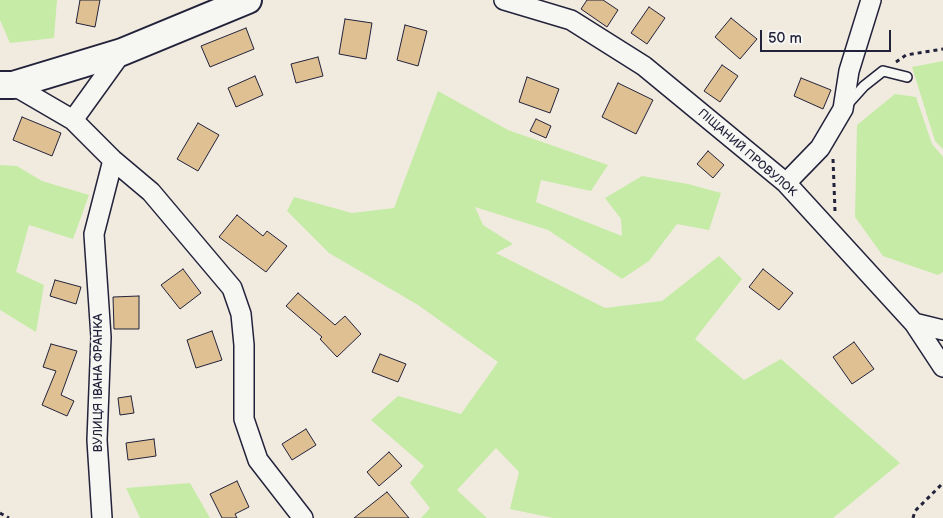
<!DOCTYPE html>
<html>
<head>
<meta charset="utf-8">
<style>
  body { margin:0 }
  #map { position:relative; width:943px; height:518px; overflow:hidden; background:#f1ebdf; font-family:"Balsamiq Sans",sans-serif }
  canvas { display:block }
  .scale { position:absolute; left:760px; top:30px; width:131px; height:22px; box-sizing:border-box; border:2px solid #22223b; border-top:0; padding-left:6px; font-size:15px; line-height:18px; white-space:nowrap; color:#22223b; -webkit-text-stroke:4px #f6f6f2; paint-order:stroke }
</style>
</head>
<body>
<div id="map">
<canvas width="943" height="518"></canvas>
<div class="scale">50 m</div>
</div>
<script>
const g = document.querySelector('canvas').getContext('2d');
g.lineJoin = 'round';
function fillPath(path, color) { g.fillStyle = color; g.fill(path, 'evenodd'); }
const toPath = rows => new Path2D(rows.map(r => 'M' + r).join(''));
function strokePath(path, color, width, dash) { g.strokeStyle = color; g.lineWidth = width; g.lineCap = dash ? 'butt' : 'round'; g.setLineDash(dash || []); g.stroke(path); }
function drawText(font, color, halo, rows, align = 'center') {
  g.font = font + ' "Balsamiq Sans",sans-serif'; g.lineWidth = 4.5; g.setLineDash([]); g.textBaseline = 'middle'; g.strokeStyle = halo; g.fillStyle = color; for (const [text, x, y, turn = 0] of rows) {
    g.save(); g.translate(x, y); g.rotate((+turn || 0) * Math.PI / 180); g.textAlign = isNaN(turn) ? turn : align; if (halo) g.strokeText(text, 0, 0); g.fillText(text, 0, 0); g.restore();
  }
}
const green = toPath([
  [0,0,57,0,54,38,10,43,0,20],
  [943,61,943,149,935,141,912,67],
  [438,91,508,130,608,165,591,191,541,180,536,202,622,236,621,219,605,198,642,176,688,184,721,193,709,230,677,224,649,261,622,279,548,230,475,207,483,225,513,244,496,253,605,308,662,301,719,256,742,279,695,339,744,380,781,359,900,463,833,518,553,518,510,509,519,472,496,448,457,490,487,518,421,518,430,508,410,483,424,466,371,420,398,396,461,414,498,362,418,305,329,253,287,211,294,197,352,213,394,208],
  [895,94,916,97,932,144,943,157,943,272,938,275,883,256,855,217,857,125],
  [0,165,17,166,42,181,89,195,73,239,29,225,16,272,44,285,36,332,0,310],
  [190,483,210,518,140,518,126,488]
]);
const building = toPath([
  [80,0,100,0,95,27,76,23,80,0],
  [587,0,603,0,618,10,607,27,581,9,587,0],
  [649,7,665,18,647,44,631,33,649,7],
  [731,18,757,39,740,59,715,37,731,18],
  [345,19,372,23,366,59,339,54,345,19],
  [405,25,427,31,418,66,397,60,405,25],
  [246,28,254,49,210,67,201,46,246,28],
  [318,57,323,76,296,83,291,64,318,57],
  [722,65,738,76,720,102,704,91,722,65],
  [255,76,263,95,236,107,228,88,255,76],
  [527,77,559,89,550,113,519,102,527,77],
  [801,78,831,90,823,109,794,96,801,78],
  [618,83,653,100,636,134,602,117,618,83],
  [22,117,61,133,52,156,13,140,22,117],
  [536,119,551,126,546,138,530,131,536,119],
  [198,123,219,135,198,171,177,159,198,123],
  [708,151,724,165,713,178,697,164,708,151],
  [237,215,263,236,267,231,287,246,266,272,219,237,237,215],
  [183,269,201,293,180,309,161,285,183,269],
  [763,269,793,293,779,310,749,287,763,269],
  [55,280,81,287,76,304,50,296,55,280],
  [298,293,335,325,345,316,361,334,337,357,320,339,322,337,286,306,298,293],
  [139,296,139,329,114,329,113,297,139,296],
  [212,331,222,360,196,368,187,340,212,331],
  [854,342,874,369,852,384,833,357,854,342],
  [51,344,77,351,61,395,74,401,67,416,42,405,56,371,43,367,51,344],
  [380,354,406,364,398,382,372,372,380,354],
  [131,396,134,413,120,415,118,398,131,396],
  [306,429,316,445,292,460,282,444,306,429],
  [154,439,156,456,128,460,126,443,154,439],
  [389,452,402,466,379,486,367,472,389,452],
  [237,481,249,507,235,514,237,518,222,518,210,494,237,481],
  [387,492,409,518,354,518,387,492]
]);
const path = toPath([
  [896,62,906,55,943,49],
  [833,159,835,211],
  [0,513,9,518],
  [913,518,915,511,943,483]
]);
const lane = toPath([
  [846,106,864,86,883,71,907,77]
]);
const street = toPath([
  [504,0,571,20,644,66,786,183,914,323,943,367],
  [13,85,73,120,113,160,151,192,232,288,241,314,244,345,244,419,258,460,303,518],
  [73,120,122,52],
  [786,183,820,148,843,109,849,71,871,0],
  [914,323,943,330],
  [102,518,97,440,101,337,94,234,113,160]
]);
const secondary = toPath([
  [0,85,13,85,122,52,248,0]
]);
const streetNames = [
  ["ПІЩАНИЙ ПРОВУЛОК",747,153,41],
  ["ВУЛИЦЯ ІВАНА ФРАНКА",99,383,-90]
];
fillPath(green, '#c5eba6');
fillPath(building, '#dec092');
strokePath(building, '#22223b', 1);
strokePath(lane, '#22223b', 12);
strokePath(street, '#22223b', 22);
strokePath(secondary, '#22223b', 30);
strokePath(path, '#22223b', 3, [4, 4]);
strokePath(lane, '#f6f6f2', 9);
strokePath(street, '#f6f6f2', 19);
strokePath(secondary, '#f6f6f2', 26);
drawText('12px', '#22223b', '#f6f6f2', streetNames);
</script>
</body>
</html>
